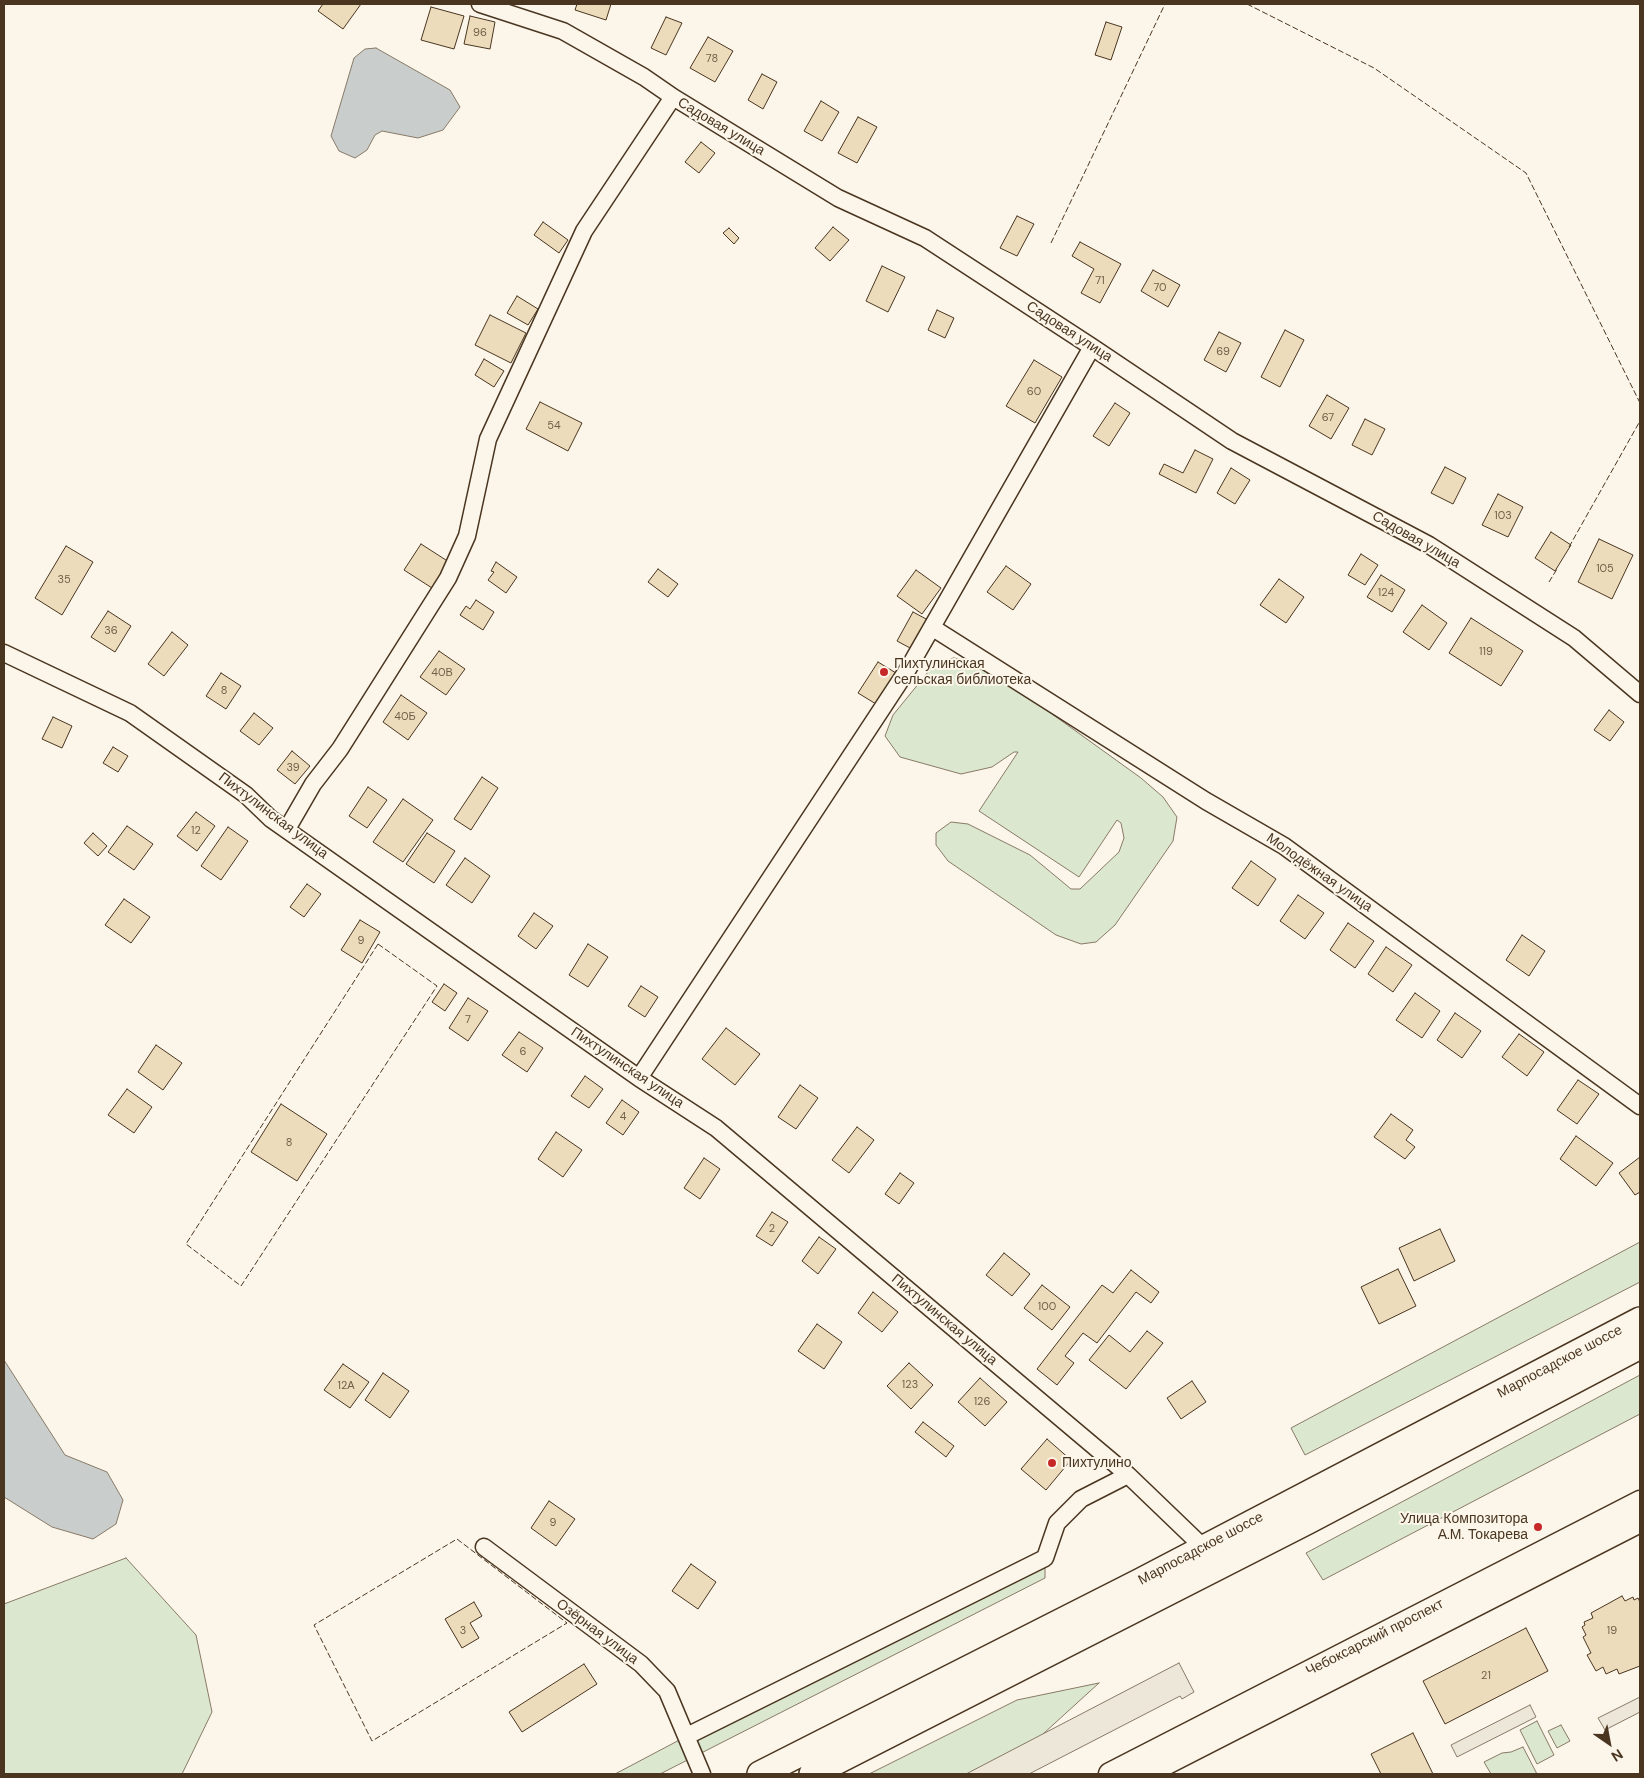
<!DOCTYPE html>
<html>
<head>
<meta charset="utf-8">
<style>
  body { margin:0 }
  #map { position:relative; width:1644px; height:1778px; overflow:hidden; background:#fbf6e9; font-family:"DM Sans",sans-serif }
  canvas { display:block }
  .frame { position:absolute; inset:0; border:5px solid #4a3520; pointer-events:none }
  .north { position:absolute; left:1584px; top:1718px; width:50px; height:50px; -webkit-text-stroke:4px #fbf6e9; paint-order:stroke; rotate:147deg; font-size:14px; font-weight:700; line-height:20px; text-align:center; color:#4a3520 }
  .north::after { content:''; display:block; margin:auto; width:18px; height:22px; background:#4a3520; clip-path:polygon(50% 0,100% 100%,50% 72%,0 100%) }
</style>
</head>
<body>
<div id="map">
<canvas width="1644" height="1778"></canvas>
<div class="frame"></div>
<div class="north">N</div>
</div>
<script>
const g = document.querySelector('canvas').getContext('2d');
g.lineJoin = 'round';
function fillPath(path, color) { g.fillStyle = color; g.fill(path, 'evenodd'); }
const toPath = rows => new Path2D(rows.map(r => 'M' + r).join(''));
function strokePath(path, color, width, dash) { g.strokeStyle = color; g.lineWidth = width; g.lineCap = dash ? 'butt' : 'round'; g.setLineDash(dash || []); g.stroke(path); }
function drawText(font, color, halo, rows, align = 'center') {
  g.font = font + ' "DM Sans",sans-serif'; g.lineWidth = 4; g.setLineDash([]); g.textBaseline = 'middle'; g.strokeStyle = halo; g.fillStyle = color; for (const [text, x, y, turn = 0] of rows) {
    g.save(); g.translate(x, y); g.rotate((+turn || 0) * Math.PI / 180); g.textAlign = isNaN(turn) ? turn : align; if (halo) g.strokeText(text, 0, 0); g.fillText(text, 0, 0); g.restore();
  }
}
const green = toPath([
  [954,658,984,665,1141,778,1163,797,1177,817,1173,841,1115,925,1096,942,1081,944,1056,935,948,861,936,845,936,833,951,822,968,824,1030,855,1071,889,1080,889,1119,852,1124,838,1121,823,1117,820,1079,877,979,811,1018,752,1014,752,992,767,961,774,900,757,885,736,893,715,937,661,954,658],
  [1640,1242,1640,1282,1305,1455,1291,1428,1640,1242],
  [1640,1375,1640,1414,1323,1580,1306,1553,1640,1375],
  [126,1558,196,1635,212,1712,182,1774,4,1774,4,1604,126,1558],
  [1045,1558,1045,1578,660,1774,615,1774,687,1736,1045,1558],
  [1099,1683,1021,1754,981,1774,869,1774,1017,1700,1099,1683],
  [1537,1721,1554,1755,1537,1764,1520,1730,1537,1721],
  [1561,1725,1570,1741,1557,1748,1548,1731,1561,1725],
  [1523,1747,1537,1774,1491,1774,1484,1762,1502,1753,1511,1752,1523,1747]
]);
const parking = toPath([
  [1179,1663,1194,1692,1182,1699,1180,1696,1029,1774,966,1774,1179,1663],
  [1640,1697,1640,1712,1605,1730,1598,1718,1640,1697],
  [1530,1705,1536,1717,1457,1757,1451,1745,1530,1705]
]);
const water = toPath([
  [376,48,450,90,460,107,443,130,418,138,382,131,375,135,367,150,355,158,339,151,331,136,354,58,365,49,376,48],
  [4,1360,65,1455,107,1472,123,1500,116,1524,93,1539,52,1527,4,1497,4,1360]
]);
const building = toPath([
  [323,4,361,4,343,29,318,11,323,4],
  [577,4,611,4,606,20,575,10,577,4],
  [431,7,464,16,454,49,421,40,431,7],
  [470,16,495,22,490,49,464,44,470,16],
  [666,17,682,23,666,55,651,48,666,17],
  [1106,22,1122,27,1111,60,1095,55,1106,22],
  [708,37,733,51,715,82,690,68,708,37],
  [762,74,777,82,763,109,748,100,762,74],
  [821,101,839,112,822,141,804,131,821,101],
  [858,117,877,127,857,163,838,153,858,117],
  [701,142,715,153,699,173,685,162,701,142],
  [1017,216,1034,224,1017,256,1000,248,1017,216],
  [543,222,568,240,559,253,534,235,543,222],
  [833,227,849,240,830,261,815,248,833,227],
  [729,228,739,238,734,244,723,233,729,228],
  [1080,242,1121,264,1100,303,1081,293,1094,269,1072,256,1080,242],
  [882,266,905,277,888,312,866,301,882,266],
  [1153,270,1180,285,1168,307,1141,291,1153,270],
  [517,296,538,309,528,325,507,313,517,296],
  [937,310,954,318,945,338,928,330,937,310],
  [490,315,526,333,511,363,475,345,490,315],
  [1285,330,1304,340,1280,387,1261,377,1285,330],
  [1219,332,1241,343,1226,372,1204,360,1219,332],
  [484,359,504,371,494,387,475,375,484,359],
  [1034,360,1062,377,1035,423,1006,406,1034,360],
  [1327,395,1349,408,1331,439,1309,426,1327,395],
  [540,402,582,423,568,451,526,429,540,402],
  [1115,403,1130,413,1109,446,1093,436,1115,403],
  [1365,419,1385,429,1372,455,1352,445,1365,419],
  [1195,450,1213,459,1196,493,1159,474,1164,464,1183,473,1195,450],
  [1445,467,1466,478,1453,504,1431,493,1445,467],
  [1231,468,1250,480,1235,504,1217,493,1231,468],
  [1498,494,1523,507,1508,537,1482,525,1498,494],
  [1551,532,1571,545,1555,571,1535,558,1551,532],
  [1599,539,1633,555,1612,599,1578,582,1599,539],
  [421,544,449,562,432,588,404,570,421,544],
  [66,546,93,562,62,615,35,598,66,546],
  [1361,554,1378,565,1365,585,1348,575,1361,554],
  [496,562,517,577,506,593,488,580,494,572,491,571,496,562],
  [1006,566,1031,584,1013,610,987,592,1006,566],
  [658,569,678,584,668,597,648,582,658,569],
  [916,570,941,588,922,614,897,596,916,570],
  [1381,575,1405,590,1392,612,1367,597,1381,575],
  [1279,579,1304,597,1286,623,1260,605,1279,579],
  [476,600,494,612,483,630,460,615,466,606,470,609,476,600],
  [1422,605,1447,623,1429,650,1403,632,1422,605],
  [108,611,131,626,115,652,91,637,108,611],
  [913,612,928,620,912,649,897,641,913,612],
  [1471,618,1523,651,1501,686,1449,653,1471,618],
  [172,632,188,645,164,676,148,664,172,632],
  [439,651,465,669,446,695,420,677,439,651],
  [878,662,896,673,876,704,858,693,878,662],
  [221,673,241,686,226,709,206,696,221,673],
  [401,695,427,713,408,740,383,722,401,695],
  [1609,710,1624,722,1610,741,1594,730,1609,710],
  [254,713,273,728,259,745,240,731,254,713],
  [53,717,72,726,62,748,42,739,53,717],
  [113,747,128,756,118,772,103,763,113,747],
  [292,751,310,766,295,784,277,770,292,751],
  [482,777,498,788,471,830,454,819,482,777],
  [368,787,387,800,367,828,349,816,368,787],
  [403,799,433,820,403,862,373,842,403,799],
  [196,812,215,826,197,851,177,836,196,812],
  [127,826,153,844,134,870,108,852,127,826],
  [228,827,248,841,221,880,201,866,228,827],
  [93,833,107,846,98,856,84,843,93,833],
  [427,833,455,851,434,883,406,864,427,833],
  [465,858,490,876,472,903,446,885,465,858],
  [1251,861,1276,879,1258,906,1232,888,1251,861],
  [307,884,321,894,304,917,290,907,307,884],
  [1298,895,1324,913,1305,939,1280,921,1298,895],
  [124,899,150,917,131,943,105,925,124,899],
  [534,913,553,926,536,949,518,936,534,913],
  [360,920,380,932,362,963,341,950,360,920],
  [1348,923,1374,941,1355,968,1330,950,1348,923],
  [1522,935,1545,951,1529,976,1506,960,1522,935],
  [588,944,608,957,588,987,569,975,588,944],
  [1386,947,1412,965,1393,992,1368,974,1386,947],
  [444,984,457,993,445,1011,432,1002,444,984],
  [641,986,658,997,645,1017,628,1006,641,986],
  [1415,993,1440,1011,1422,1038,1396,1020,1415,993],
  [468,998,488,1011,468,1041,449,1028,468,998],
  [1455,1013,1481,1031,1462,1058,1437,1040,1455,1013],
  [726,1028,760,1054,735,1085,702,1059,726,1028],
  [519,1032,543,1048,527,1072,502,1055,519,1032],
  [1519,1034,1544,1052,1527,1076,1502,1057,1519,1034],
  [156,1045,182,1063,163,1090,138,1072,156,1045],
  [585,1076,603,1089,589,1108,571,1096,585,1076],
  [1578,1080,1599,1094,1577,1124,1557,1110,1578,1080],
  [800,1085,818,1098,796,1129,778,1117,800,1085],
  [127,1089,152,1107,134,1133,108,1115,127,1089],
  [622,1100,639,1112,623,1135,606,1123,622,1100],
  [281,1104,327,1134,297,1181,251,1152,281,1104],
  [1391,1114,1413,1130,1406,1140,1415,1147,1405,1159,1374,1137,1391,1114],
  [857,1127,874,1140,849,1173,832,1160,857,1127],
  [556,1132,582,1150,563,1177,538,1159,556,1132],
  [1576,1136,1613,1163,1596,1186,1560,1159,1576,1136],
  [1640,1157,1640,1192,1635,1195,1619,1173,1640,1157],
  [704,1158,720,1169,700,1199,684,1188,704,1158],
  [900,1173,914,1183,899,1204,885,1194,900,1173],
  [772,1212,788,1222,772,1246,756,1236,772,1212],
  [1440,1229,1455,1261,1414,1281,1399,1248,1440,1229],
  [819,1237,836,1249,818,1274,802,1261,819,1237],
  [1004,1253,1030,1274,1012,1296,986,1275,1004,1253],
  [1398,1269,1416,1306,1379,1324,1361,1287,1398,1269],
  [1131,1270,1159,1292,1151,1303,1136,1292,1097,1343,1083,1333,1065,1356,1074,1363,1057,1385,1037,1369,1102,1285,1113,1293,1131,1270],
  [1042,1285,1070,1307,1052,1330,1024,1308,1042,1285],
  [873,1292,898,1312,882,1332,858,1313,873,1292],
  [817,1324,842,1342,824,1369,798,1351,817,1324],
  [1147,1331,1163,1343,1126,1389,1089,1360,1109,1335,1130,1352,1147,1331],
  [909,1363,933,1385,911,1409,887,1386,909,1363],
  [343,1364,369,1382,350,1408,324,1390,343,1364],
  [383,1373,409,1391,390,1418,365,1400,383,1373],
  [980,1378,1007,1402,985,1426,958,1402,980,1378],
  [1192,1381,1206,1402,1181,1419,1167,1398,1192,1381],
  [923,1422,954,1446,946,1457,915,1432,923,1422],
  [1047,1439,1071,1460,1046,1490,1021,1469,1047,1439],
  [549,1501,575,1519,556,1546,531,1528,549,1501],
  [691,1564,716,1582,698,1609,672,1591,691,1564],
  [1622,1596,1625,1601,1633,1597,1634,1600,1638,1598,1640,1602,1640,1666,1619,1674,1617,1669,1606,1674,1603,1667,1596,1671,1587,1655,1591,1653,1583,1637,1586,1635,1582,1627,1585,1625,1584,1622,1593,1618,1591,1613,1622,1596],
  [474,1602,482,1616,470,1623,479,1638,462,1648,445,1619,474,1602],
  [1526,1628,1548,1671,1445,1724,1423,1681,1526,1628],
  [584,1664,597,1684,522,1732,509,1712,584,1664],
  [1413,1733,1433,1774,1381,1774,1371,1754,1413,1733]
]);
const street = toPath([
  [480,4,563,31,644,77,673,97,838,198,925,238,1092,347,1232,441,1429,545,1574,638,1640,694],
  [933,628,1206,801,1284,846,1640,1106],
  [4,653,130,713,246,795,271,819,639,1078,716,1128,1128,1475,1204,1548],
  [287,829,313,784,340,749,448,578,467,536,488,439,584,231,673,97],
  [639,1078,908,669,1092,347],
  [484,1547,641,1664,667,1691,702,1774],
  [687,1736,1045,1558,1057,1523,1081,1499,1128,1475]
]);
const secondary = toPath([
  [1110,1774,1640,1502],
  [1145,1774,1640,1521]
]);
const primary = toPath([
  [760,1774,1139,1582,1640,1320],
  [812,1774,1308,1521,1640,1346]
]);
const fence = toPath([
  [1247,4,1374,68,1526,173,1640,403],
  [1051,243,1165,4],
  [1569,547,1640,421],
  [1549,582,1557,569],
  [378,944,437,986,241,1286,186,1244,378,944],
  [457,1539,567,1623,372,1741,314,1625,457,1539]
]);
const markers = [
  [884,672,5,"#c62828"],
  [1052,1463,5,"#c62828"],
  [1538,1527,5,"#c62828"]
];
const numberNames = [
  ["96",480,33],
  ["78",712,59],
  ["71",1100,281],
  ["70",1160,288],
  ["69",1223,352],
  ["60",1034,392],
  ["67",1328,418],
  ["54",554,426],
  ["103",1503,516],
  ["105",1605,569],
  ["35",64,580],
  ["124",1386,593],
  ["36",111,631],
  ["119",1486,652],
  ["40В",442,673],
  ["8",224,691],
  ["40Б",405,717],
  ["39",293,768],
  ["12",196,831],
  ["9",361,941],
  ["7",468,1020],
  ["6",523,1052],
  ["4",623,1117],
  ["8",289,1143],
  ["2",772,1229],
  ["100",1047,1307],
  ["123",910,1385],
  ["12А",346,1386],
  ["126",982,1402],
  ["9",553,1523],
  ["3",463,1631],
  ["19",1612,1631],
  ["21",1486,1676]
];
const streetNames = [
  ["Садовая улица",721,127,31],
  ["Садовая улица",1069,332,33],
  ["Садовая улица",1416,540,30],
  ["Пихтулинская улица",273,816,37],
  ["Молодёжная улица",1319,873,35],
  ["Пихтулинская улица",627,1068,34],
  ["Пихтулинская улица",944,1320,40],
  ["Марпосадское шоссе",1560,1362,-28],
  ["Марпосадское шоссе",1201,1549,-28],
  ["Озёрная улица",597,1632,37],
  ["Чебоксарский проспект",1375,1638,-27]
];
const poiNames = [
  ["Пихтулинская",894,664],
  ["сельская библиотека",894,680],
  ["Пихтулино",1062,1463],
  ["Улица Композитора",1528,1519,"right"],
  ["А.М. Токарева",1528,1535,"right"]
];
fillPath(green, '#dce7d0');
strokePath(green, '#887966', 1);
fillPath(parking, '#ede7d9');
strokePath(parking, '#887966', 1);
fillPath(water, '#c9cecd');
strokePath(water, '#887966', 1);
fillPath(building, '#ecdcbc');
strokePath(building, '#4a3520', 1);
strokePath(street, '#4a3520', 19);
strokePath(secondary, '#4a3520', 25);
strokePath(primary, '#4a3520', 28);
strokePath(street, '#fbf6e9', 16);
strokePath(secondary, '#fbf6e9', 22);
strokePath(primary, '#fbf6e9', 25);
strokePath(fence, '#4a3520', 1, [6, 2.5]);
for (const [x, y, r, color] of markers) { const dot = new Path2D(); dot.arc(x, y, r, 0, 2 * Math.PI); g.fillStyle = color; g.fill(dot); strokePath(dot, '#fbf6e9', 2); }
drawText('11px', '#725f47', null, numberNames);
drawText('14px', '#4a3520', '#fbf6e9', streetNames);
drawText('14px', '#4a3520', '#fbf6e9', poiNames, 'left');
</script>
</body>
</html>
